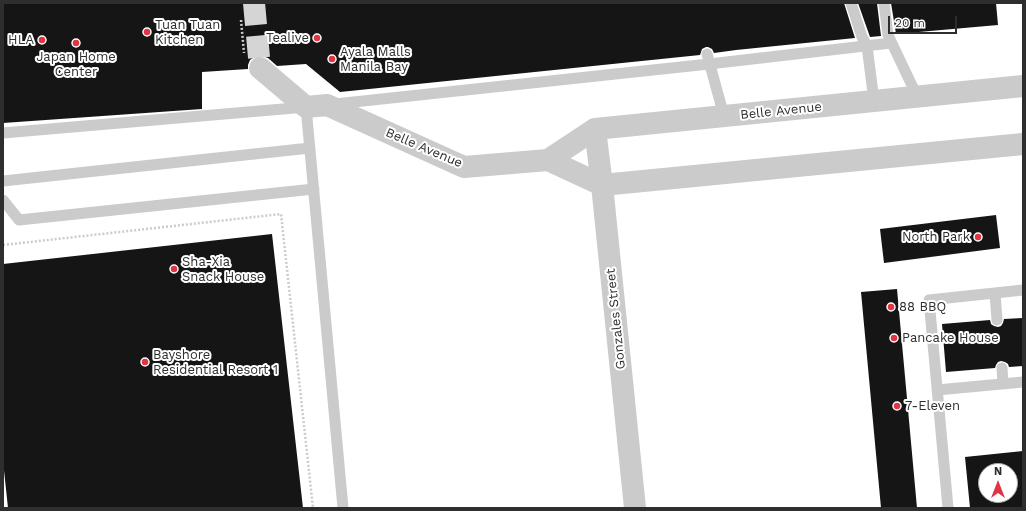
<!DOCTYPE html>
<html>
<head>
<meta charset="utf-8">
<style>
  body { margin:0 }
  #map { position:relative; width:1026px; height:511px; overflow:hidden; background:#fff; font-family:"Work Sans",sans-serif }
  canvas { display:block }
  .frame { position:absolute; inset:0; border:4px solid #2e2e2e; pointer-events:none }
  .north { position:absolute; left:978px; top:463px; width:40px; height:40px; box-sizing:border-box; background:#fff; border:1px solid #ababab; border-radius:50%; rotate:0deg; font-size:11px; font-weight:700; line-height:16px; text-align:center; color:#2e2e2e }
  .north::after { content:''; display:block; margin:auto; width:14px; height:18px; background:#e13544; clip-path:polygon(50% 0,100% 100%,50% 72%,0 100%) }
  .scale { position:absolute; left:888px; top:16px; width:69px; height:18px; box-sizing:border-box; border:2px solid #2e2e2e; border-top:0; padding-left:5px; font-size:12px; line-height:14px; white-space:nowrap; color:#2e2e2e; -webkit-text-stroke:3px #fff; paint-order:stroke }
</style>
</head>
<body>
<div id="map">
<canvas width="1026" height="511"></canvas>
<div class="frame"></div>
<div class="north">N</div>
<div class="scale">20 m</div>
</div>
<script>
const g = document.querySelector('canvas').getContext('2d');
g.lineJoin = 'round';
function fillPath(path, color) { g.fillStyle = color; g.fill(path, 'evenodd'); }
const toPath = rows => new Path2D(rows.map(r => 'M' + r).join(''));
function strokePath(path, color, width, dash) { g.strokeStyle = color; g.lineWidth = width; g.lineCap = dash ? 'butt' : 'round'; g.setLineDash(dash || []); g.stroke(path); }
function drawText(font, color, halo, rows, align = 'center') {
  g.font = font + ' "Work Sans",sans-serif'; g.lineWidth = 4; g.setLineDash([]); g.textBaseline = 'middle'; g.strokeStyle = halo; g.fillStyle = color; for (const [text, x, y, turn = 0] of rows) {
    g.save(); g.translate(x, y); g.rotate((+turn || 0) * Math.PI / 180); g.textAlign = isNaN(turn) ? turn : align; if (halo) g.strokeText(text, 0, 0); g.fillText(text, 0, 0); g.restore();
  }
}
const building = toPath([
  [3,3,844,3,855,38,736,50,714,53,712,49,708,47,706,47,702,49,700,55,340,92,306,64,277,66,268,58,262,56,256,56,250,60,248,65,248,69,202,72,202,109,3,123],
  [858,3,877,3,881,36,870,37],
  [891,3,996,3,998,25,896,34],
  [996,215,1000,248,884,263,880,229],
  [272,234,303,508,8,508,3,461,3,264],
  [897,289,917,508,881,508,861,292],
  [1023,318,1023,366,1009,367,1008,364,1005,362,1001,361,998,362,996,365,995,368,946,372,942,324,990,320,991,324,994,326,998,327,1001,326,1003,323,1004,319],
  [1023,451,1023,508,970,508,965,457],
  [986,471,1010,471,1010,495,986,495]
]);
const streetTunnel = toPath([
  [254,3,260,68]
]);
const path = toPath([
  [241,20,244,53],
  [3,245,281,214,313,508]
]);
const lane = toPath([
  [851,3,862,37,867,46,874,101],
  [884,3,888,35,917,96],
  [707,54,724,116],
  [335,104,709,64,891,43],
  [3,133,306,107,343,508],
  [3,181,310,148],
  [3,200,19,220,314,189],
  [995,293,997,320],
  [1002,368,1003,384],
  [937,390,1023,382],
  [948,508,929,300,1023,290]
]);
const street = toPath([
  [260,68,306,107,327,105,464,167,548,160,595,129,1023,86],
  [595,129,602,185,635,508],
  [548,160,602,185,1023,144]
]);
const markers = [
  [147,32,4,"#e13544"],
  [317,38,4,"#e13544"],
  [42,40,4,"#e13544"],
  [76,43,4,"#e13544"],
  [332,59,4,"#e13544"],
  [978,237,4,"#e13544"],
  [174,269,4,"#e13544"],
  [891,307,4,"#e13544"],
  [894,338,4,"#e13544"],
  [145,362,4,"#e13544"],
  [897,406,4,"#e13544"]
];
const poiNames = [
  ["Tuan Tuan",155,25],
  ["Kitchen",155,40],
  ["Tealive",309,38,"right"],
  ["HLA",34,40,"right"],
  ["Ayala Malls",340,52],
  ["Manila Bay",340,67],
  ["Japan Home",76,57,"center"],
  ["Center",76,72,"center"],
  ["North Park",970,237,"right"],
  ["Sha-Xia",182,262],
  ["Snack House",182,277],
  ["88 BBQ",899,307],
  ["Pancake House",902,338],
  ["Bayshore",153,355],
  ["Residential Resort 1",153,370],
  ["7-Eleven",905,406]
];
const streetNames = [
  ["Belle Avenue",781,111,-6],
  ["Belle Avenue",424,148,23],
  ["Gonzales Street",616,319,-96]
];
fillPath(building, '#151515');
strokePath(streetTunnel, '#d5d5d5', 22, [22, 11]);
strokePath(path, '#cbcbcb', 2.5, [2, 2]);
strokePath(lane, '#cbcbcb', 11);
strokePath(street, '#cbcbcb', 22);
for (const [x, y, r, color] of markers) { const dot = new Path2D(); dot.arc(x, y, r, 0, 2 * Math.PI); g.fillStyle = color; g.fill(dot); strokePath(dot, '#fff', 1.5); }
drawText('13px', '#2e2e2e', '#fff', poiNames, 'left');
drawText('13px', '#2e2e2e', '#fff', streetNames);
</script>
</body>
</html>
